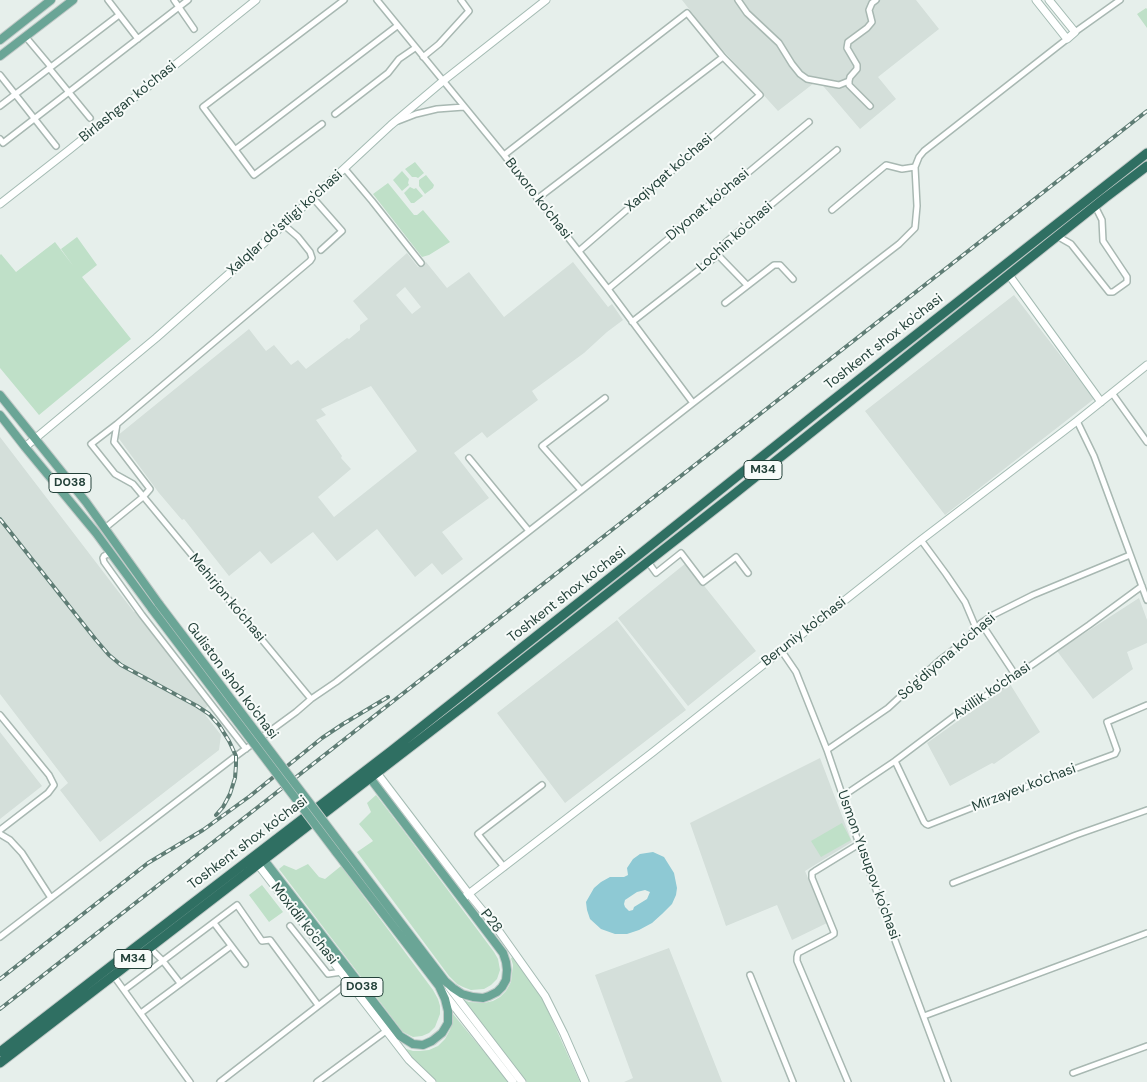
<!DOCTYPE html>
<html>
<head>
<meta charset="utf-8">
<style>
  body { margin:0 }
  canvas { display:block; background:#e6efeb }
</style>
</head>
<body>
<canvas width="1147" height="1082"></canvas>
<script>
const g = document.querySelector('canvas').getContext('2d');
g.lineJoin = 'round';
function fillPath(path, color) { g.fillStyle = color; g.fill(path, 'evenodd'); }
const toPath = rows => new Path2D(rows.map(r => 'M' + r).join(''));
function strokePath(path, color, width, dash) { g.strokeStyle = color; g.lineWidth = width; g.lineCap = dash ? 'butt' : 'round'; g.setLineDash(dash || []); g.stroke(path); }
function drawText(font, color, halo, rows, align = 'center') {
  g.font = font + ' "DM Sans",sans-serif'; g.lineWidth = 4; g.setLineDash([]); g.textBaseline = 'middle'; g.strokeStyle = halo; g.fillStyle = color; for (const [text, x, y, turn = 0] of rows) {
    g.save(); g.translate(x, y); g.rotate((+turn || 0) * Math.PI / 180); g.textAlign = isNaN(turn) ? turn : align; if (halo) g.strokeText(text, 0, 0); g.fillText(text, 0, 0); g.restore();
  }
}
const built = toPath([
  [682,0,916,0,939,29,878,77,896,99,860,129,818,80,778,111,711,37],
  [407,253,418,267,426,262,447,288,469,272,504,317,573,262,608,307,612,304,623,320,607,332,584,353,532,391,538,400,487,438,482,432,454,453,489,498,442,532,463,559,442,575,432,563,415,577,377,529,337,561,313,532,271,564,260,551,229,576,184,519,182,520,159,493,117,436,249,329,266,351,274,345,291,365,298,360,306,369,347,338,349,339,360,330,360,325,368,319,353,301],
  [405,287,421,307,412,314,396,295],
  [371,386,417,451,334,517,318,497,351,469,341,458,342,456,316,420,326,415,321,409],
  [1014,295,1094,399,945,515,865,411],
  [0,437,134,612,136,611,209,704,203,712,221,735,219,750,100,842,60,790,68,783,0,694],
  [686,563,756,651,688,706,618,618],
  [1139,598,1147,620,1147,643,1127,652,1133,669,1093,699,1057,651],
  [617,620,686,710,565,803,497,713],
  [1010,684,1040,732,994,764,992,763,950,786,927,743],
  [0,732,42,786,0,819],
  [820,758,852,842,805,871,827,923,792,940,777,905,726,926,690,823],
  [669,948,722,1082,624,1082,633,1078,595,975]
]);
const green = toPath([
  [1146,8,1147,9,1147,28,1137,14],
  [415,162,424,173,418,178,416,177,412,177,405,169],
  [402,171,409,179,408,183,409,185,402,191,393,180],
  [426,175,434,185,433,188,425,194,419,186,419,180],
  [388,183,414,215,417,215,423,210,450,242,429,255,422,257,373,194],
  [410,187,414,189,416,188,423,196,414,203,411,203,404,193],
  [77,237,97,265,82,277,131,339,39,415,0,368,0,255,1,254,16,272,55,242,74,267,61,249],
  [376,795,403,830,494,952,498,959,500,970,497,979,491,985,484,989,471,990,463,987,457,984,449,976,357,852,373,841,359,824,371,812,367,803],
  [842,823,851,840,821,857,811,841],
  [308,864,319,877,325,879,341,866,433,990,438,999,440,1006,440,1014,435,1027,429,1033,422,1036,413,1037,403,1032,279,869,284,865,296,870],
  [262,885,283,912,269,922,249,895],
  [509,950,543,1000,580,1082,527,1082,462,999,469,1002,484,1003,493,1001,500,997,506,991,511,982,513,965,511,958,513,957],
  [453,1014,509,1082,437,1082,411,1058,403,1048,413,1051,420,1051,429,1050,438,1046,445,1039,450,1030,453,1022]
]);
const water = toPath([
  [653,852,664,857,674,873,677,888,676,895,672,904,662,914,652,923,639,930,627,934,615,934,601,929,590,919,587,910,586,902,594,888,601,882,610,877,624,877,628,875,627,868,633,859,640,854],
  [645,890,650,892,647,899,634,907,633,910,629,911,625,907,624,904,625,900,637,892]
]);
const street = toPath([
  [108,0,138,39],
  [174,0,194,29],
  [377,0,504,155,608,289,693,403],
  [738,0,747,13,779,43,792,64,800,74,807,79,839,85,849,81],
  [1075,32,1120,0],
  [25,36,51,67],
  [423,57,439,44,469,11,461,0],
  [49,68,90,118],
  [0,75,56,146],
  [0,106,119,15],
  [870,106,849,85,849,81,850,77,857,69,857,65,847,48,848,42,867,28,872,22,869,10,872,3,876,0],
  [335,114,388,73,399,59,415,48],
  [398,121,416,114,437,109,464,107],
  [322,124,254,175,203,107,344,0],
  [0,139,3,143,188,0],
  [236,149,397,26],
  [504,155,687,13,723,57,760,95,579,251],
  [345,169,372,201,421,263],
  [313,198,342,231,321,250],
  [537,199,723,57],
  [832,210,886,165,902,169,915,167],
  [1057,236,1071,244,1109,292,1113,292,1127,282,1127,277,1103,241,1102,220,1095,206],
  [718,255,747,285],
  [608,289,809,122],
  [725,303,774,265,780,265,793,279],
  [632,322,718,255,726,242,837,150],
  [1112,393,1147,442],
  [1077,421,1094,456,1147,600],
  [117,424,91,444,115,474,133,484,311,699],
  [469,458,529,531],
  [581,490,542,446,605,398],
  [105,528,143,497,150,489,114,442,117,424,310,261,312,258,310,252,298,237,284,225],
  [921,540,946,574,965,602,976,628],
  [112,555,108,554,104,556,103,558,104,562,142,615,246,749],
  [648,562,656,573,681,553,703,582,736,557,748,573],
  [981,623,1016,676],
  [781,650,796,672,827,750,859,844,948,1082],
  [0,715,49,775,54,785,48,793,0,830],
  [827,750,888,708,940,660,965,641,981,623,993,615,1033,595,1130,555],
  [895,761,924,822,926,824,928,825,1017,790,1115,754,1117,750,1107,722,1147,705],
  [843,796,895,761,956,715,1016,676,1089,625,1142,586],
  [0,834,10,840,22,853,51,898],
  [504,867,478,834,542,785],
  [953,883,1076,835,1147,810],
  [214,923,245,964],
  [290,926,328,974,342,972],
  [0,937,236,756,296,712,311,699,336,682,693,403,899,244,915,228,917,206,915,167,919,157,924,151,1067,39],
  [149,947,163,961,180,983],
  [113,975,190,1082],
  [750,975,793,1082],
  [124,990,237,905,262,941,270,940,318,1005],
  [141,1013,231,946],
  [924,1016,1147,933],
  [1073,1073,1147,1046],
  [220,1082,349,982],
  [317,1082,386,1031],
  [848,1082,797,961,797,957,798,953,831,936,834,934,834,932,812,878,812,873,815,871,859,844]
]);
const secondary = toPath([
  [1036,0,1067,39,1075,32,1049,0],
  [0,204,69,150,256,0],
  [1009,275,1101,402],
  [25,447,156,338,265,242,391,125,443,81,546,0],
  [377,773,469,894,496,927,545,996,564,1034,585,1082],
  [256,862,409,1060,432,1082],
  [462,899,653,752,921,540,1077,421,1147,365],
  [449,987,522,1082],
  [443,992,513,1082]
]);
const primary = toPath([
  [0,40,51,0],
  [0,56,73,0],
  [0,395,86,502,159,604],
  [0,415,25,447,96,533,152,609],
  [343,847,445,981,453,988,462,994,473,997,483,998,489,996,497,992,502,987,506,980,507,970,506,962,503,953,370,778],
  [261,856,400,1036,413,1044,423,1045,432,1041,442,1033,448,1023,448,1011,445,999,439,986,336,852]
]);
const highway = toPath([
  [0,1052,133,949,391,751,640,554,819,411,1147,153],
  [0,1063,465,705,733,495,1105,198,1147,166]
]);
const rail = toPath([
  [0,519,96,640,109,655,121,665,134,672,197,706,209,714,219,725,229,741,236,756,236,765,235,778,230,794,223,807,216,815],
  [0,979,148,863,203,830,250,796,322,738,343,724,388,697],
  [0,1009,1147,111]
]);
const primaryBridge = toPath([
  [159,604,343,847],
  [152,609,336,852]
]);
const shields = [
  [763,470,38],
  [70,483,42],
  [133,959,38],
  [362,987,42]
];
const shieldNames = [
  ["M34",763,470],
  ["D038",70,483],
  ["M34",133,959],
  ["D038",362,987]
];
const streetNames = [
  ["Birlashgan ko'chasi",128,102,-39],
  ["Xaqiyqat ko'chasi",669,173,-41],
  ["Buxoro ko'chasi",538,199,52],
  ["Diyonat ko'chasi",708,205,-40],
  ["Xalqlar do'stligi ko'chasi",285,223,-42],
  ["Lochin ko'chasi",735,237,-42],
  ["Toshkent shox ko'chasi",884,342,-38],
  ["Toshkent shox ko'chasi",567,595,-38],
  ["Mehirjon ko'chasi",227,598,50],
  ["Beruniy ko'chasi",804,632,-38],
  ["So'g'diyona ko'chasi",947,657,-41],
  ["Guliston shoh ko'chasi",232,681,53],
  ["Axillik ko'chasi",992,691,-34],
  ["Mirzayev ko'chasi",1024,788,-21],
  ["Toshkent shox ko'chasi",248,843,-37],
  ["Usmon Yusupov ko'chasi",868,865,70],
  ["Р28",491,921,52],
  ["Moxidil ko'chasi",304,924,52]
];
fillPath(built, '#d4dfda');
fillPath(green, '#bfe0c8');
fillPath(water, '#8ec9d4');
strokePath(street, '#a8b8b2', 8);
strokePath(secondary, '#a4bbb3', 9);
strokePath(primary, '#c2cac8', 10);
strokePath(highway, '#c2cac8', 11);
strokePath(street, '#fff', 5);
strokePath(secondary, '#fff', 7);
strokePath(primary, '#6aa596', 8);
strokePath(highway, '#2f6f62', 9);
strokePath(rail, '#5f7d75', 4);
strokePath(rail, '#f7fbf9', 2, [5.5]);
strokePath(primaryBridge, '#c2cac8', 10, []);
strokePath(primaryBridge, '#6aa596', 8);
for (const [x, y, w] of shields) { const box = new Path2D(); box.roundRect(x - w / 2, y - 9.5, w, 19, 4); g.fillStyle = '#f7fbf9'; g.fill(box); strokePath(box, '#24423a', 1); }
drawText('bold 12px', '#24423a', null, shieldNames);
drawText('14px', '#24423a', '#f7fbf9', streetNames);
</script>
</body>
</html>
